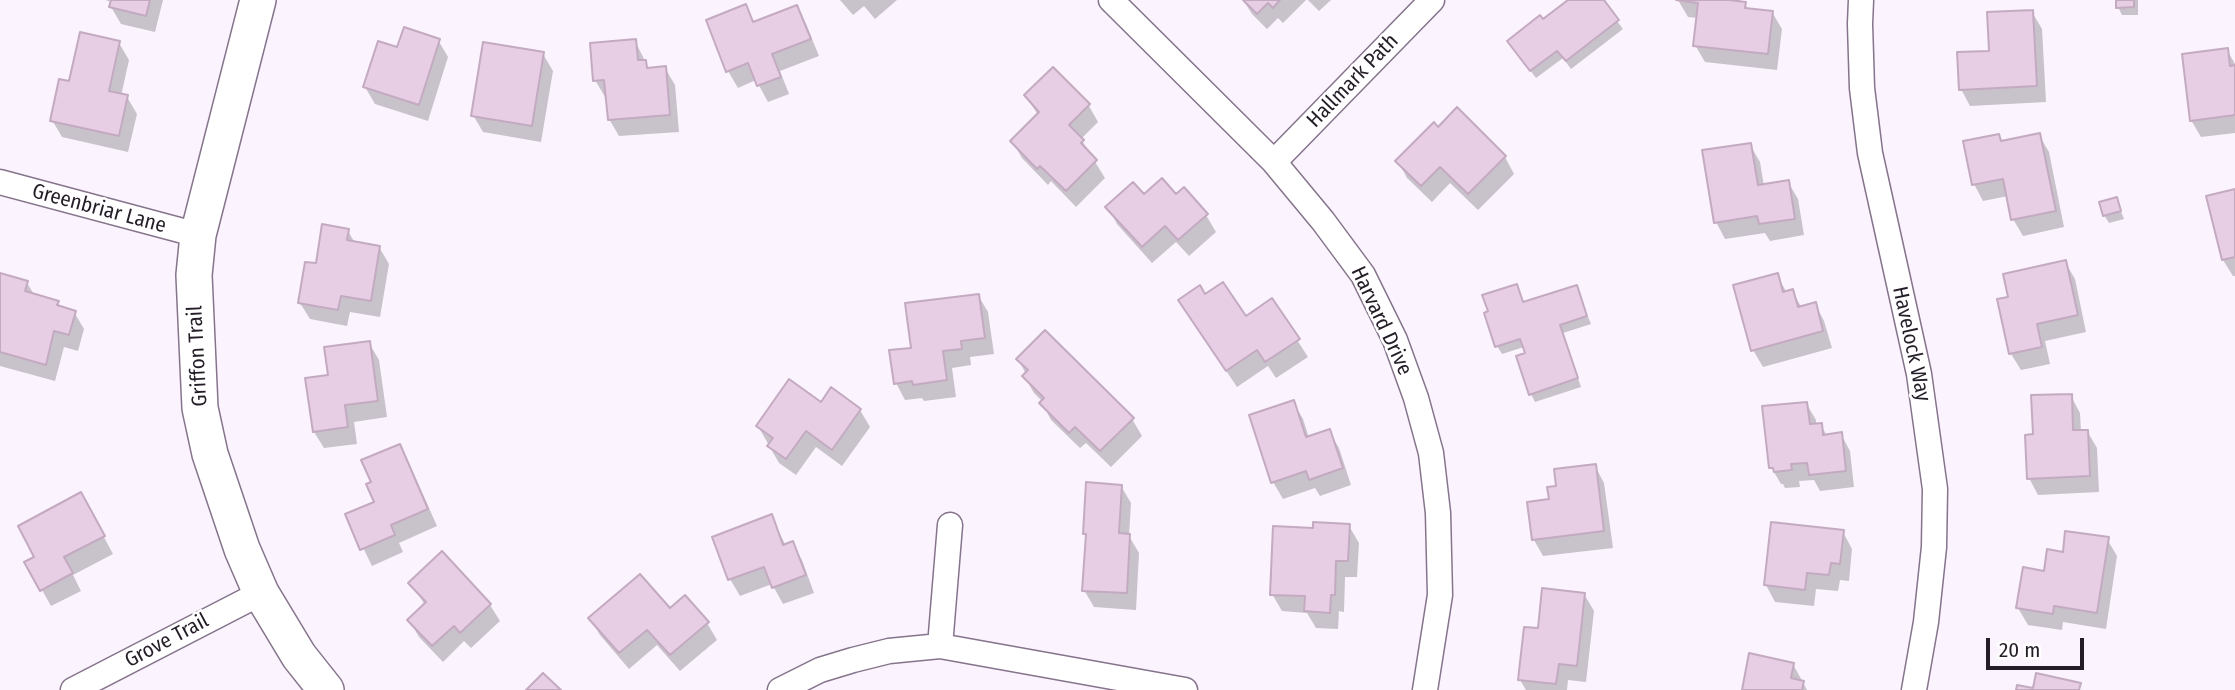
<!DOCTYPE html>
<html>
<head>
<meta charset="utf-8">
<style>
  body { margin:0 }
  #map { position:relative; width:2235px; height:690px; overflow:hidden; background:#fbf3fe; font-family:"Fira Sans Condensed",sans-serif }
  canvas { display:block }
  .scale { position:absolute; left:1986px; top:638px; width:98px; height:32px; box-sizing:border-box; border:4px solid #241d27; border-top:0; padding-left:9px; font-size:21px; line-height:24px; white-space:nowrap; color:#241d27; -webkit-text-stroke:5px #fff; paint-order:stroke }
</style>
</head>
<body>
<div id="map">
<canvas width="2235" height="690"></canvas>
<div class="scale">20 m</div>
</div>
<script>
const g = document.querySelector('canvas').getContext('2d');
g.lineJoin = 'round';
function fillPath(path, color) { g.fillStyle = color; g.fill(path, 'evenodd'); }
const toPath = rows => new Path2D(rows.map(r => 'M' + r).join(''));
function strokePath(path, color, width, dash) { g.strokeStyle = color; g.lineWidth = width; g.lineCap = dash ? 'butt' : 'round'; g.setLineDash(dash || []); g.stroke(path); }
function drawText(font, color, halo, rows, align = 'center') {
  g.font = font + ' "Fira Sans Condensed",sans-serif'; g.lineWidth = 5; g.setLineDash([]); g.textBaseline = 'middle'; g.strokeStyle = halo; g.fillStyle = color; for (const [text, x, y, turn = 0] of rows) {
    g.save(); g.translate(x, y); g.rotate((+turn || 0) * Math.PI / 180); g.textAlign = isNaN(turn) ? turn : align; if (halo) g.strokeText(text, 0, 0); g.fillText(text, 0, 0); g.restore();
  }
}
const shadow = toPath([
  [105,0,163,0,155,32,121,24,111,7,112,2],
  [840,0,897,0,875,19,864,6,853,15],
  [1243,0,1306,0,1283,23,1278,18,1267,29,1252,14],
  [1308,0,1331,0,1319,11],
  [1571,0,1601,0,1623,29,1571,69,1563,58,1536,78,1509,42,1543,22],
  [1678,0,1740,0,1739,3,1745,4,1748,10,1772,12,1782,29,1777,70,1705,62,1695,45,1698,18,1688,17],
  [2118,0,2138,0,2138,15,2122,15,2118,7],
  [745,6,755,23,797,7,806,24,819,56,780,71,789,94,768,102,756,80,738,88,728,71],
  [2032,12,2042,29,2046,102,1970,106,1961,89],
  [438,40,448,57,428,121,375,104,365,87],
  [635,41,649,69,665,68,675,85,679,132,619,136,609,119,607,97,605,97,595,80],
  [119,43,129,60,121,96,127,97,137,114,128,152,62,137,52,120,71,84],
  [2227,50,2235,64,2235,133,2201,137,2191,120],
  [543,54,553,71,541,142,483,132,473,115],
  [1053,70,1089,106,1098,122,1081,139,1105,178,1076,207,1051,181,1048,185,1022,158,1012,141,1038,115,1026,96],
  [1438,129,1505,157,1514,174,1478,210,1450,183,1432,202,1407,178,1398,161],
  [2039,135,2049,152,2064,227,2023,236,2013,219,2008,196,1983,201,1974,184,1998,136,2002,142],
  [1750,145,1760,162,1764,186,1788,182,1798,199,1804,235,1770,241,1765,233,1725,239,1716,222],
  [2235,191,2235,276,2233,276,2223,260],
  [1176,196,1206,215,1216,232,1189,256,1176,242,1152,263,1117,224,1108,207,1144,197],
  [2116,199,2124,219,2109,223,2104,215],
  [348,231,355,243,379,247,389,264,380,317,350,312,347,326,310,319,300,303,317,265],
  [2065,262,2075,279,2086,332,2045,341,2050,364,2021,370,2011,354,2011,298],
  [0,275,27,283,35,296,57,302,61,308,74,312,84,329,78,351,64,347,55,381,0,366],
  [1777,275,1787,293,1792,291,1802,308,1815,304,1824,321,1832,348,1763,367,1753,350],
  [1516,286,1524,304,1576,287,1591,324,1563,333,1581,387,1535,402,1531,394,1527,355,1524,347,1502,354,1497,346],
  [978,295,988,312,994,354,970,357,971,365,952,368,956,397,924,401,922,398,905,400,896,383,913,349],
  [1205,296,1245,318,1272,301,1308,357,1276,378,1268,366,1237,387,1190,317],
  [369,343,379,360,387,417,354,422,357,444,324,448,314,432,330,376],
  [1018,359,1132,419,1142,436,1111,467,1086,443,1080,448,1051,420,1042,403,1043,402,1034,393,1024,376,1026,374],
  [2071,396,2080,413,2081,432,2087,431,2097,448,2099,492,2038,495,2029,478,2035,436],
  [1293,402,1303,419,1309,438,1329,432,1339,448,1351,485,1320,496,1315,488,1283,499,1273,482],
  [1806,403,1816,420,1816,425,1821,425,1827,436,1841,434,1850,451,1854,487,1820,491,1814,480,1799,481,1800,487,1785,488,1783,484,1781,484,1771,467],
  [821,404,860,410,870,427,842,466,816,447,796,475,779,463,758,426],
  [399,446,409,463,437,526,399,543,403,552,372,566,347,515,376,503,373,483],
  [1595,466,1604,483,1613,548,1543,556,1534,540,1558,488],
  [1121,486,1131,503,1129,536,1139,553,1136,610,1094,607,1084,590,1087,538,1084,533],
  [90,511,113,554,73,575,81,591,51,606,27,563,37,557],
  [771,516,786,546,792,543,802,560,814,593,783,604,772,584,740,596,730,579],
  [1349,526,1359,543,1357,577,1345,577,1344,612,1339,611,1338,629,1316,628,1307,613,1282,611,1272,594,1315,530],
  [1843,532,1852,549,1849,581,1840,580,1838,591,1816,589,1814,606,1775,602,1766,585],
  [2107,539,2117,556,2106,629,2063,622,2062,630,2028,625,2018,608,2064,553],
  [411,583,490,605,500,621,471,648,464,641,443,662,419,637,409,620,425,605],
  [1584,594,1594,611,1586,682,1568,680,1567,690,1526,690,1520,680,1540,630],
  [670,610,707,623,717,640,680,671,657,645,629,669,600,635,590,618],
  [1793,664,1807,690,1743,690]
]);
const building = toPath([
  [111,0,150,0,146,16,109,7,111,0],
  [1243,0,1280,0,1273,8,1268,3,1257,14,1243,0],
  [1568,0,1604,0,1619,20,1566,61,1557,51,1530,71,1507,41,1540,15,1543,19,1568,0],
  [1676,0,1729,0,1746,2,1745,8,1773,11,1768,54,1693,46,1698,3,1676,0],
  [2116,0,2134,0,2134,7,2116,8,2116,0],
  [746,4,753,22,797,5,811,39,772,54,781,77,757,86,748,63,726,72,706,20,746,4],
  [2033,10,2037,86,1959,90,1957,52,1989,51,1987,12,2033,10],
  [404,27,440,39,419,105,363,87,378,41,397,47,404,27],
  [80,32,120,41,109,91,128,95,119,136,50,121,59,79,69,81,80,32],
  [636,39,638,60,646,60,647,68,666,66,670,115,608,120,604,80,593,81,590,43,636,39],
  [483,42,544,52,532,126,471,116,483,42],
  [2228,48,2230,66,2235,65,2235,115,2190,121,2182,54,2228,48],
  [1053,67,1090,104,1069,125,1084,140,1081,143,1097,160,1066,191,1040,166,1037,169,1010,141,1039,112,1024,95,1053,67],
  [1457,107,1506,156,1468,194,1440,167,1421,186,1395,161,1434,122,1438,127,1457,107],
  [2040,133,2056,211,2011,220,2003,179,1972,185,1963,141,1999,134,2001,141,2040,133],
  [1751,143,1758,185,1789,180,1795,219,1759,224,1757,216,1714,223,1702,150,1751,143],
  [1162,178,1176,194,1184,187,1208,214,1178,240,1165,226,1142,247,1105,207,1133,182,1144,194,1162,178],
  [2235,189,2235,257,2222,260,2206,196,2235,189],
  [2117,197,2121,211,2103,216,2099,202,2117,197],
  [322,224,349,229,347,240,380,246,371,301,341,296,338,310,298,303,305,262,316,263,322,224],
  [2066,260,2078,315,2037,324,2042,347,2009,354,1997,299,2008,297,2003,274,2066,260],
  [0,273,28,281,25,291,59,301,57,305,76,311,69,335,54,331,46,365,0,352,0,273],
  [1778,273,1783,292,1793,289,1798,307,1816,302,1823,331,1751,351,1733,285,1778,273],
  [1223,282,1246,316,1272,298,1300,339,1265,362,1257,350,1226,371,1178,300,1200,285,1205,294,1223,282],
  [1517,284,1523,302,1577,285,1587,316,1560,325,1578,378,1529,395,1516,356,1525,353,1520,339,1495,347,1484,313,1488,311,1482,295,1517,284],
  [979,294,985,338,961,341,962,349,943,351,947,380,913,385,912,381,894,384,889,350,911,348,905,303,979,294],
  [1045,330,1134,418,1100,451,1075,427,1069,433,1039,403,1044,398,1022,376,1028,370,1016,359,1045,330],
  [370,341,378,401,345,405,348,427,313,432,305,378,328,375,324,347,370,341],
  [789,379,821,402,831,387,861,409,832,450,806,431,786,459,767,446,773,438,756,426,789,379],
  [2072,394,2073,430,2088,430,2090,476,2027,479,2025,435,2033,434,2031,395,2072,394],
  [1294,400,1306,437,1330,429,1343,468,1309,480,1306,471,1271,483,1249,415,1294,400],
  [1807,402,1810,424,1822,423,1823,435,1842,432,1846,471,1809,475,1807,463,1791,464,1792,470,1774,472,1773,468,1769,468,1762,406,1807,402],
  [400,444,428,509,391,525,395,535,360,550,345,514,374,502,366,484,371,482,361,460,400,444],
  [1596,464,1604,531,1532,540,1527,502,1549,499,1547,487,1556,486,1554,469,1596,464],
  [1086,482,1122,485,1119,533,1130,534,1127,593,1082,591,1086,534,1083,534,1086,482],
  [81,492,105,536,64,557,73,573,40,591,24,562,34,557,18,526,81,492],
  [772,514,783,545,793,541,806,575,772,588,764,567,728,580,712,537,772,514],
  [1313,522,1350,524,1348,561,1336,561,1335,595,1331,595,1330,613,1304,611,1305,596,1270,595,1273,526,1313,528,1313,522],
  [1771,522,1844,530,1840,564,1831,563,1829,575,1807,573,1805,590,1764,585,1771,522],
  [2065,531,2109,537,2097,613,2054,606,2053,614,2016,608,2023,567,2044,571,2047,549,2063,552,2065,531],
  [442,551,491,604,460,633,454,626,432,646,407,620,426,602,408,583,442,551],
  [640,574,670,608,685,595,709,622,670,655,647,630,619,653,588,618,640,574],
  [1542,588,1585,593,1577,666,1559,664,1556,684,1518,680,1524,627,1538,628,1542,588],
  [1749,653,1794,663,1791,678,1804,681,1802,690,1742,690,1749,653],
  [543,673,561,690,526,690,543,673],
  [2036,673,2081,683,2079,690,2016,690,2017,685,2033,688,2036,673]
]);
const street = toPath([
  [1111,0,1274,162,1323,221,1363,275,1395,340,1416,398,1431,453,1438,513,1440,595,1425,690],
  [1861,0,1860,24,1862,88,1870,153,1919,374,1935,489,1934,547,1926,622,1914,690],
  [1274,162,1432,0],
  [0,182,198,235],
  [940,646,950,525],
  [73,690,261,593],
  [780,690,820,670,853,660,889,651,940,646,1185,690]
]);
const secondary = toPath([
  [258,0,198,235,194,275,200,408,210,454,242,549,261,593,299,656,326,690]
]);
const streetNames = [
  ["Hallmark Path",1353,81,-46],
  ["Greenbriar Lane",99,209,15],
  ["Harvard Drive",1381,321,65],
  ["Havelock Way",1911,344,78],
  ["Griffon Trail",198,356,-93],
  ["Grove Trail",167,641,-28]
];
fillPath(shadow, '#0003');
fillPath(building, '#e7cee5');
strokePath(building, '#c3aac1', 2);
strokePath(street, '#85748c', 27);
strokePath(secondary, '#85748c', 38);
strokePath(street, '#fff', 24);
strokePath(secondary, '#fff', 35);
drawText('21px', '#241d27', '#fff', streetNames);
</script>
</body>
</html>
